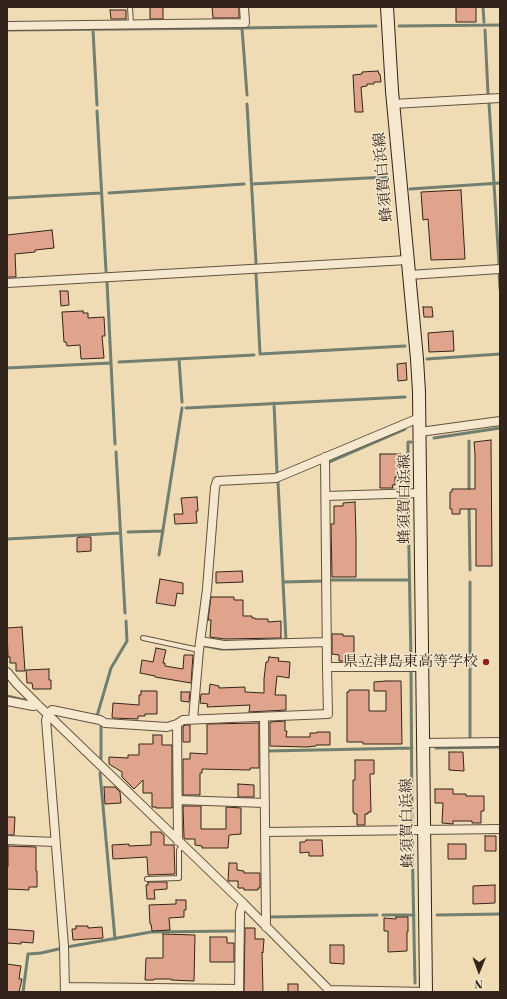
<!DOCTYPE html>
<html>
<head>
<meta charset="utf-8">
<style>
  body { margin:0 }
  #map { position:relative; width:507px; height:999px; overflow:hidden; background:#f0dcb4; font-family:"Libre Bodoni",serif }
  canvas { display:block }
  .frame { position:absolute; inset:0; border:8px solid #33241b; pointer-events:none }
  .north { position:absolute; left:459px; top:951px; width:40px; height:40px; -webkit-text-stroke:3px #f5e8ce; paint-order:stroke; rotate:181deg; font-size:11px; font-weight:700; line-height:16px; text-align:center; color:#33241b }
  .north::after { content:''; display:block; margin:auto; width:14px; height:18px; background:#33241b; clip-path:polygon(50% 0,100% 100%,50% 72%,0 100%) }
</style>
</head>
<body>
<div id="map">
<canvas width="507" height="999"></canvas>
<div class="frame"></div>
<div class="north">N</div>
</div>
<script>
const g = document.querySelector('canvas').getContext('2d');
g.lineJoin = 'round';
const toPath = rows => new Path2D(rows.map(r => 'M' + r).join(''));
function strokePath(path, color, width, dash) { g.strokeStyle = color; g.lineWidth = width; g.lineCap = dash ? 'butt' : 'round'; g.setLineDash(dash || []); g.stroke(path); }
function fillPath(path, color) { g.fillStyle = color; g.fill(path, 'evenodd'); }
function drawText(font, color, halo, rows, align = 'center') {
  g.font = font + ' "Libre Bodoni","Noto Serif JP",serif'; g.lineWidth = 3; g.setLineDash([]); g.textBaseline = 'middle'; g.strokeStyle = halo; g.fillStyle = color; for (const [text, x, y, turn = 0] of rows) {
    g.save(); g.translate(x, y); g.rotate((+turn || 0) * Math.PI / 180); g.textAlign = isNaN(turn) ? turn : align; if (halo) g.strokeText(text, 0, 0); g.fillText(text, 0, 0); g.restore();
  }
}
const stream = toPath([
  [483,7,484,22],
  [399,26,500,25],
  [242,28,247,95],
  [7,30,242,28,376,26],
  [93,30,97,105],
  [485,30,488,94],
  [489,103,499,264],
  [247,104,256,263],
  [97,111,106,271],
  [252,184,387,177],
  [410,189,500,183],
  [109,193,244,184],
  [7,198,101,193],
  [256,273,260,354,405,346],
  [499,273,500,289],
  [107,282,115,444],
  [179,359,182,402],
  [427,359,500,354],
  [119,362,254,355],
  [7,368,111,363],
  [274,403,277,473],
  [186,408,405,397],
  [434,438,500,428],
  [469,441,469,492],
  [116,452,125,613],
  [329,462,405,429],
  [278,482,286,641],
  [408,488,408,442,411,442],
  [408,501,411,661],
  [469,505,470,570],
  [128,532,163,531],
  [7,539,120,533],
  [159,555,182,408],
  [329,580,409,580],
  [283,582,325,581],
  [470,582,470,739],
  [206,646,221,649,232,649,278,647],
  [411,672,412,824],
  [7,696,24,700],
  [94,715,97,716,111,668,127,641,126,621],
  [436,748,500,747],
  [268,751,412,748],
  [101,760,101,723],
  [100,773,115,939],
  [412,836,415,983],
  [383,915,414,915],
  [437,915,500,914],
  [270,917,377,915],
  [67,947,151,932,234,931],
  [23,992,28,954,41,953,63,948]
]);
const building = toPath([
  [150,7,163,7,163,19,150,19,150,7],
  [212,7,239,7,239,18,213,18,212,7],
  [456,7,476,7,476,22,456,22,456,7],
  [110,10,126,10,126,19,111,19,110,10],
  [378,71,379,74,380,74,381,82,374,82,374,84,367,84,367,86,361,87,363,112,355,112,353,75,362,74,362,72,378,71],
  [461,190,465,259,431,260,428,219,423,220,421,192,461,190],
  [52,230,54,248,35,250,35,252,15,254,16,277,7,277,7,235,52,230],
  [60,291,68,291,69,305,61,306,60,291],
  [423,307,432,307,433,317,424,317,423,307],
  [83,311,83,313,88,313,88,318,104,317,105,336,102,336,104,358,81,359,80,345,67,346,66,342,64,342,62,312,83,311],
  [453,331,454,351,429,352,428,333,453,331],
  [406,363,407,380,398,381,397,364,406,363],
  [491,440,492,566,476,566,476,509,460,509,460,514,452,514,452,509,450,509,450,492,452,492,452,489,475,489,475,454,474,442,491,440],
  [380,454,401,454,401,471,397,471,397,477,395,477,395,485,392,485,393,488,380,488,380,454],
  [197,497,198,511,196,511,197,523,175,524,174,514,183,514,181,498,197,497],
  [355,502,356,537,356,577,332,577,331,524,334,524,334,506,343,506,343,503,355,502],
  [80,537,91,537,91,551,77,552,77,538,80,537],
  [242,571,243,582,216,583,216,572,242,571],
  [160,579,183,583,183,594,177,593,175,606,156,603,160,579],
  [211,597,234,597,234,600,243,600,243,616,252,616,252,618,255,618,255,619,268,619,268,622,281,621,281,638,224,639,210,637,211,620,208,620,211,597],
  [22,627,25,671,16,671,16,663,10,663,10,657,8,657,7,628,22,627],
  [332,634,343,634,343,636,354,636,354,655,353,655,353,661,339,661,339,655,332,654,332,634],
  [156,648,166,650,163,663,165,663,165,666,183,669,184,655,193,655,191,683,155,677,155,676,140,673,142,660,153,662,156,648],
  [269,657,279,658,278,661,290,662,289,678,277,676,275,695,286,695,286,710,249,712,250,705,207,707,208,704,200,703,201,694,209,694,210,684,219,686,219,688,245,687,245,692,264,693,264,679,266,662,268,662,269,657],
  [49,669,49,680,51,680,51,689,33,689,32,683,27,683,26,670,49,669],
  [386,681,401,681,402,744,363,744,363,742,347,742,347,692,349,692,349,690,369,690,369,711,386,711,386,691,374,691,374,682,386,681],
  [141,691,157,691,157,714,145,714,145,716,138,716,138,719,113,718,112,717,113,703,139,705,139,695,141,695,141,691],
  [181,692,190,692,189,702,181,701,181,692],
  [285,721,285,731,287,731,286,737,310,737,310,733,317,733,317,732,330,732,330,745,316,745,316,746,307,747,270,746,270,722,285,721],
  [259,723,259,768,250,768,250,770,202,769,202,773,200,773,200,795,183,795,183,759,190,759,190,753,207,754,207,724,259,723],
  [185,725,190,725,190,742,183,742,183,727,185,725],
  [153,735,162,735,162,745,172,745,172,808,156,808,156,807,152,807,152,793,143,793,143,780,134,789,122,777,122,772,109,764,109,757,128,758,128,755,139,755,139,744,153,744,153,735],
  [449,752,463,752,464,771,449,770,449,752],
  [355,760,374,760,374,774,370,774,371,812,368,812,368,814,365,814,365,825,357,825,357,814,354,814,354,812,353,812,353,780,355,780,355,760],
  [238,784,254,785,254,797,238,797,238,784],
  [104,787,115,787,120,792,121,803,105,804,104,787],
  [435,789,453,789,453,794,466,794,466,796,484,796,484,811,481,811,481,823,472,823,472,821,453,821,453,824,442,823,443,803,435,803,435,789],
  [183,806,201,806,201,829,226,829,226,807,241,808,241,834,229,835,228,848,202,848,202,846,195,845,195,839,185,839,184,838,183,806],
  [7,817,15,817,14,835,7,835,7,817],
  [151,832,161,832,162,834,164,835,164,845,174,845,175,874,148,875,147,857,113,859,112,845,129,844,129,846,151,845,151,832],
  [485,836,496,836,496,851,485,851,485,836],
  [306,840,322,840,323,856,309,856,309,852,300,853,300,842,305,842,306,840],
  [448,844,466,844,466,859,448,859,448,844],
  [7,846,36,847,36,871,37,871,37,887,29,887,29,890,7,889,7,867,8,867,8,846,7,846],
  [229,863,237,863,237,870,244,871,244,873,260,873,260,888,258,888,258,890,244,890,244,888,238,888,238,881,228,881,229,863],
  [148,882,167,882,167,889,154,890,155,899,147,899,146,885,148,885,148,882],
  [495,885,495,903,473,904,473,886,495,885],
  [176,900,186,900,186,910,184,910,184,917,169,918,170,930,152,931,151,924,150,924,149,905,176,904,176,900],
  [396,917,408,917,408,932,407,932,407,951,388,952,388,931,384,931,384,918,396,919,396,917],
  [76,926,88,926,88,928,102,927,103,938,73,940,72,929,76,929,76,926],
  [245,928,255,928,255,939,264,939,263,953,262,952,263,992,244,992,245,928],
  [7,929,34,931,33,943,21,942,21,944,7,943,7,929],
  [163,934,195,935,194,981,171,980,171,979,154,979,154,980,145,980,146,958,163,958,163,934],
  [210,937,227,937,227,943,234,943,234,962,210,962,210,937],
  [330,945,344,945,344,964,330,963,330,945],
  [7,964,21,966,19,979,22,979,19,992,7,992,7,964],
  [288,984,298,984,298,992,288,992,288,984]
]);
const lane = toPath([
  [130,7,131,24],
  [143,638,199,650],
  [147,879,179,878,179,850,183,845]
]);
const street = toPath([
  [7,26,245,23,244,7],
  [393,104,500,98],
  [409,275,500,269],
  [7,283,407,260],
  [420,432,500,421],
  [325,457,327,667],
  [326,496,420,493],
  [200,641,224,645,327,642],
  [7,672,17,684,38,705,243,903,331,992],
  [7,701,33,706,38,705],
  [264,717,266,927],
  [193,719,199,650,207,589,215,487,217,481,276,478,419,418],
  [177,724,178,841],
  [423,743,500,742],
  [178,800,265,803],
  [265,832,500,829],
  [7,840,55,842],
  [65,987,239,989],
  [329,990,426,992],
  [65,992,64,946,46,720,48,714,52,710,100,720,105,723,167,727,177,724,183,720,328,714,327,667,422,667],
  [239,992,240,912,243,903]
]);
const secondary = toPath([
  [387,7,392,91,417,359,419,392,426,992]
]);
const markers = [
  [486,662,4,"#8f2418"]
];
const streetNames = [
  ["蜂須賀白浜線",384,177,-95],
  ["蜂須賀白浜線",405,499,-90],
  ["蜂須賀白浜線",408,823,-91]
];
const poiNames = [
  ["県立津島東高等学校",478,662]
];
strokePath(stream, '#717f71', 3);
fillPath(building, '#e0a48c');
strokePath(building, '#33241b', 1);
strokePath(lane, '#625241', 6);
strokePath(street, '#625241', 10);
strokePath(secondary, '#33241b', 14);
strokePath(lane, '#f5e8ce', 4);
strokePath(street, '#f5e8ce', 8);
strokePath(secondary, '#f5e8ce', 12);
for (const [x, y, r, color] of markers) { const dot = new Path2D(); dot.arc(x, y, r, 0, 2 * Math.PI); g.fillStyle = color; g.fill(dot); strokePath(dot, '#f5e8ce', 1.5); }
drawText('15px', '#33241b', '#f5e8ce', streetNames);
drawText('15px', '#33241b', '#f5e8ce', poiNames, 'right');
</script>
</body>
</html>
